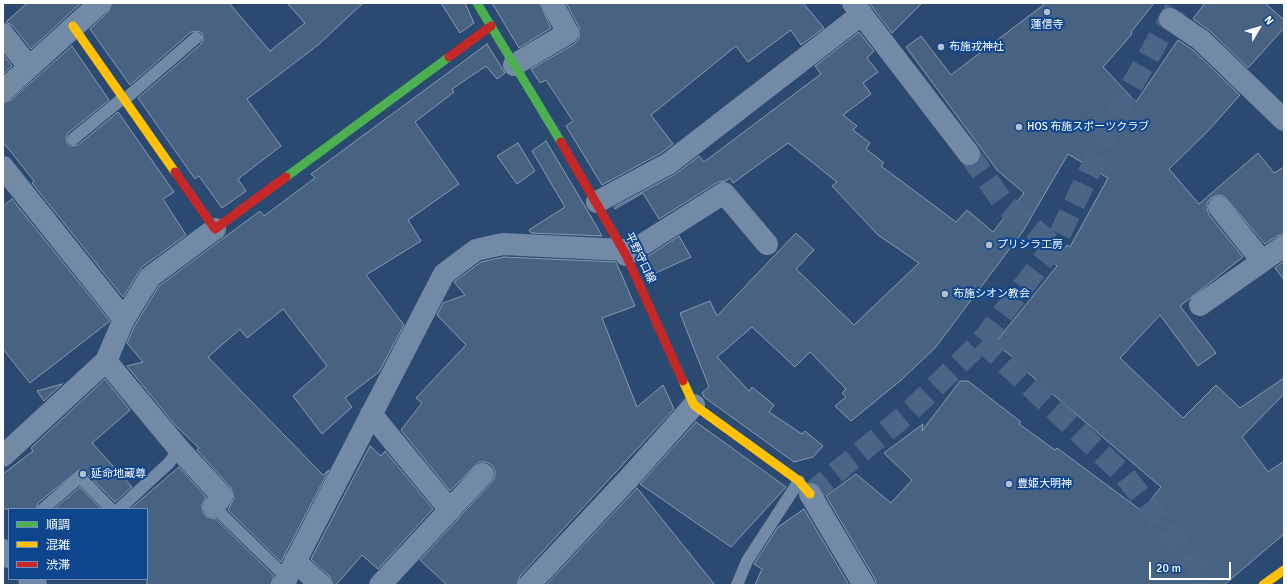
<!DOCTYPE html>
<html>
<head>
<meta charset="utf-8">
<style>
  body { margin:0 }
  #map { position:relative; width:1287px; height:588px; overflow:hidden; background:#2b4a71; font-family:Signika,"Noto Sans JP",sans-serif }
  canvas { display:block }
  .frame { position:absolute; inset:0; border:4px solid #fff; pointer-events:none }
  .legend { position:absolute; left:8px; top:508px; width:140px; height:72px; box-sizing:border-box; background:#0e468e; border:1px solid #6e90bb; margin:0; padding:5px 7px; list-style:none; font-size:12px; color:#fff }
  .legend li { display:flex; align-items:center; gap:8px; height:20px }
  .legend b { width:20px; border:1px solid #6e90bb }
  .north { position:absolute; left:1239px; top:8px; width:40px; height:40px; -webkit-text-stroke:3px #0e468e; paint-order:stroke; rotate:52deg; font-size:11px; font-weight:700; line-height:16px; text-align:center; color:#fff }
  .north::after { content:''; display:block; margin:auto; width:14px; height:18px; background:#fff; clip-path:polygon(50% 0,100% 100%,50% 72%,0 100%) }
  .scale { position:absolute; left:1149px; top:562px; width:82px; height:18px; box-sizing:border-box; border:2px solid #fff; border-top:0; padding-left:5px; font-size:12px; line-height:14px; white-space:nowrap; color:#fff; -webkit-text-stroke:3px #0e468e; paint-order:stroke }
</style>
</head>
<body>
<div id="map">
<canvas width="1287" height="588"></canvas>
<div class="frame"></div>
<ul class="legend">
<li><b style="height:5px;background:#4caf50"></b>順調</li>
<li><b style="height:5px;background:#ffc107"></b>混雑</li>
<li><b style="height:5px;background:#c62828"></b>渋滞</li>
</ul>
<div class="north">N</div>
<div class="scale">20 m</div>
</div>
<script>
const g = document.querySelector('canvas').getContext('2d');
g.lineJoin = 'round';
function fillPath(path, color) { g.fillStyle = color; g.fill(path, 'evenodd'); }
const toPath = rows => new Path2D(rows.map(r => 'M' + r).join(''));
function strokePath(path, color, width, dash) { g.strokeStyle = color; g.lineWidth = width; g.lineCap = dash ? 'butt' : 'round'; g.setLineDash(dash || []); g.stroke(path); }
function drawText(font, color, halo, rows, align = 'center') {
  g.font = font + ' Signika,"Noto Sans JP",sans-serif'; g.lineWidth = 4; g.setLineDash([]); g.textBaseline = 'middle'; g.strokeStyle = halo; g.fillStyle = color; for (const [text, x, y, turn = 0] of rows) {
    g.save(); g.translate(x, y); g.rotate((+turn || 0) * Math.PI / 180); g.textAlign = isNaN(turn) ? turn : align; if (halo) g.strokeText(text, 0, 0); g.fillText(text, 0, 0); g.restore();
  }
}
const building = toPath([
  [27,3,81,3,31,49,13,26,6,22,27,3],
  [112,3,229,3,270,51,305,23,287,3,363,3,318,45,247,99,281,146,238,179,246,191,222,208,199,176,195,179,138,98,201,44,203,40,202,33,198,31,191,32,130,85,90,29,108,12,112,3],
  [441,3,465,3,474,23,460,33,441,3],
  [492,3,540,3,551,28,519,48,492,3],
  [566,3,803,3,824,28,801,45,791,30,748,62,736,46,651,115,673,144,661,153,602,185,566,126,573,121,546,80,540,83,531,69,574,44,579,39,579,27,566,3],
  [869,3,922,3,892,33,869,3],
  [1046,3,1154,3,1131,32,1132,34,1103,67,1136,102,1178,40,1193,50,1240,95,1207,132,1169,169,1199,204,1258,153,1274,173,1284,167,1284,234,1277,236,1265,244,1224,196,1217,195,1211,198,1207,203,1207,209,1209,215,1243,257,1180,306,1216,353,1198,366,1160,315,1120,358,1183,418,1216,385,1240,408,1284,378,1284,394,1242,437,1268,472,1284,461,1284,534,1224,585,876,585,875,579,826,496,856,474,891,503,912,480,884,453,923,424,922,431,960,381,968,381,1021,422,1019,424,1055,450,1057,448,1142,511,1161,487,1020,366,1020,363,995,343,1057,266,1054,263,1067,245,1070,247,1108,178,1068,154,1023,231,935,348,900,381,851,421,835,406,846,397,842,393,846,389,810,352,795,367,752,327,717,357,749,391,752,387,774,405,769,412,802,434,805,431,823,446,813,457,794,462,704,397,702,393,709,387,680,313,710,301,717,316,796,233,814,250,796,269,854,325,919,263,878,235,832,186,837,182,788,143,733,183,730,178,726,181,718,182,659,219,643,193,615,209,614,207,674,175,699,156,704,162,821,74,815,66,859,32,874,51,867,58,878,72,863,83,871,94,843,115,857,126,853,130,870,143,866,149,884,163,881,166,956,222,967,210,993,232,1024,193,997,170,906,47,921,36,951,75,1046,3],
  [1205,3,1265,3,1284,20,1284,28,1248,68,1210,31,1193,19,1205,3],
  [487,44,505,73,497,79,486,66,452,89,454,92,415,122,459,184,408,220,421,241,366,275,404,325,379,372,345,398,352,407,322,434,293,396,327,366,283,309,247,338,240,329,208,357,323,475,329,470,281,562,228,510,234,498,231,488,197,450,199,448,175,425,127,366,143,362,127,343,135,325,159,286,260,211,264,216,315,178,311,174,487,44],
  [72,46,109,100,68,133,66,137,67,143,71,146,78,145,118,112,174,192,163,199,186,235,142,267,123,297,32,183,34,181,3,142,3,103,11,100,72,46],
  [3,54,12,66,3,74,3,54],
  [546,141,586,208,602,236,531,233,529,230,565,207,532,151,546,141],
  [518,143,535,171,517,184,497,156,518,143],
  [12,199,110,321,30,383,3,349,3,206,12,199],
  [679,236,691,257,649,276,642,260,679,236],
  [504,257,616,262,635,306,602,318,637,407,663,385,674,409,520,576,517,585,447,585,420,560,492,482,495,477,495,471,492,465,486,462,479,462,450,491,401,430,422,403,416,398,466,345,437,315,443,303,465,295,454,282,481,262,504,257],
  [1284,261,1284,280,1275,268,1284,261],
  [105,379,130,410,92,443,132,487,115,502,85,472,79,470,38,503,36,509,3,509,3,474,33,451,31,448,105,379],
  [62,384,44,401,37,391,62,384],
  [696,422,786,487,731,547,640,484,696,422],
  [370,446,381,456,385,451,433,509,378,569,362,555,336,585,333,585,329,576,311,559,370,446],
  [179,467,206,497,202,505,203,512,207,517,216,519,274,576,271,585,147,585,147,509,130,509,179,467],
  [80,487,101,509,54,509,80,487],
  [637,488,715,585,546,585,637,488],
  [804,509,849,585,755,585,762,569,754,564,778,527,804,509]
]);
const streetTunnel = toPath([
  [969,154,1005,205,1054,246],
  [982,341,1125,476,1211,585]
]);
const secondaryTunnel = toPath([
  [810,494,908,413,982,341,1054,246,1127,94,1179,3]
]);
const lane = toPath([
  [124,100,196,38],
  [73,139,123,98],
  [214,507,287,578],
  [43,509,80,477,111,509],
  [119,509,169,463,179,449],
  [737,585,747,561,799,481]
]);
const street = toPath([
  [853,3,969,154],
  [1170,19,1201,40,1284,120],
  [3,34,29,67],
  [514,65,568,33,552,3],
  [3,91,100,3],
  [3,167,124,319],
  [597,202,668,164,862,14],
  [1219,207,1262,261],
  [626,255,724,193,767,244],
  [1200,305,1284,246],
  [106,361,179,449,222,496,214,507],
  [371,414,450,510],
  [3,456,106,361,124,319,150,277,215,229],
  [810,494,864,585],
  [3,550,9,557],
  [295,561,321,585],
  [29,579,36,585],
  [283,585,444,274,476,250,503,244,623,250],
  [380,585,483,474],
  [529,585,631,476,694,405]
]);
const fast = toPath([
  [477,3,561,142],
  [286,177,449,57]
]);
const slow = toPath([
  [73,26,175,172],
  [683,381,694,405,799,481,810,494],
  [1263,585,1284,570]
]);
const jam = toPath([
  [449,57,491,26],
  [561,142,626,255,683,381],
  [175,172,215,229,286,177]
]);
const markers = [
  [1047,12,4,"#b5c0cd"],
  [941,47,4,"#b5c0cd"],
  [1019,127,4,"#b5c0cd"],
  [989,245,4,"#b5c0cd"],
  [945,294,4,"#b5c0cd"],
  [83,474,4,"#b5c0cd"],
  [1009,484,4,"#b5c0cd"]
];
const poiNames = [
  ["蓮信寺",1047,25,"center"],
  ["布施戎神社",949,47],
  ["HOS 布施スポーツクラブ",1027,127],
  ["プリシラ工房",997,245],
  ["布施シオン教会",953,294],
  ["延命地蔵尊",91,474],
  ["豊姫大明神",1017,484]
];
const streetNames = [
  ["平野守口線",640,258,64]
];
fillPath(building, '#486281');
strokePath(building, '#879bb3', 1);
strokePath(streetTunnel, '#4b6586', 22, [22, 11]);
strokePath(secondaryTunnel, '#4b6586', 22, [22, 11]);
strokePath(lane, '#728aa5', 12);
strokePath(street, '#728aa5', 22);
strokePath(fast, '#4caf50', 9);
strokePath(slow, '#ffc107', 9);
strokePath(jam, '#c62828', 9);
for (const [x, y, r, color] of markers) { const dot = new Path2D(); dot.arc(x, y, r, 0, 2 * Math.PI); g.fillStyle = color; g.fill(dot); strokePath(dot, '#0e468e', 1.5); }
drawText('11px', '#fff', '#0e468e', poiNames, 'left');
drawText('11px', '#fff', '#0e468e', streetNames);
</script>
</body>
</html>
